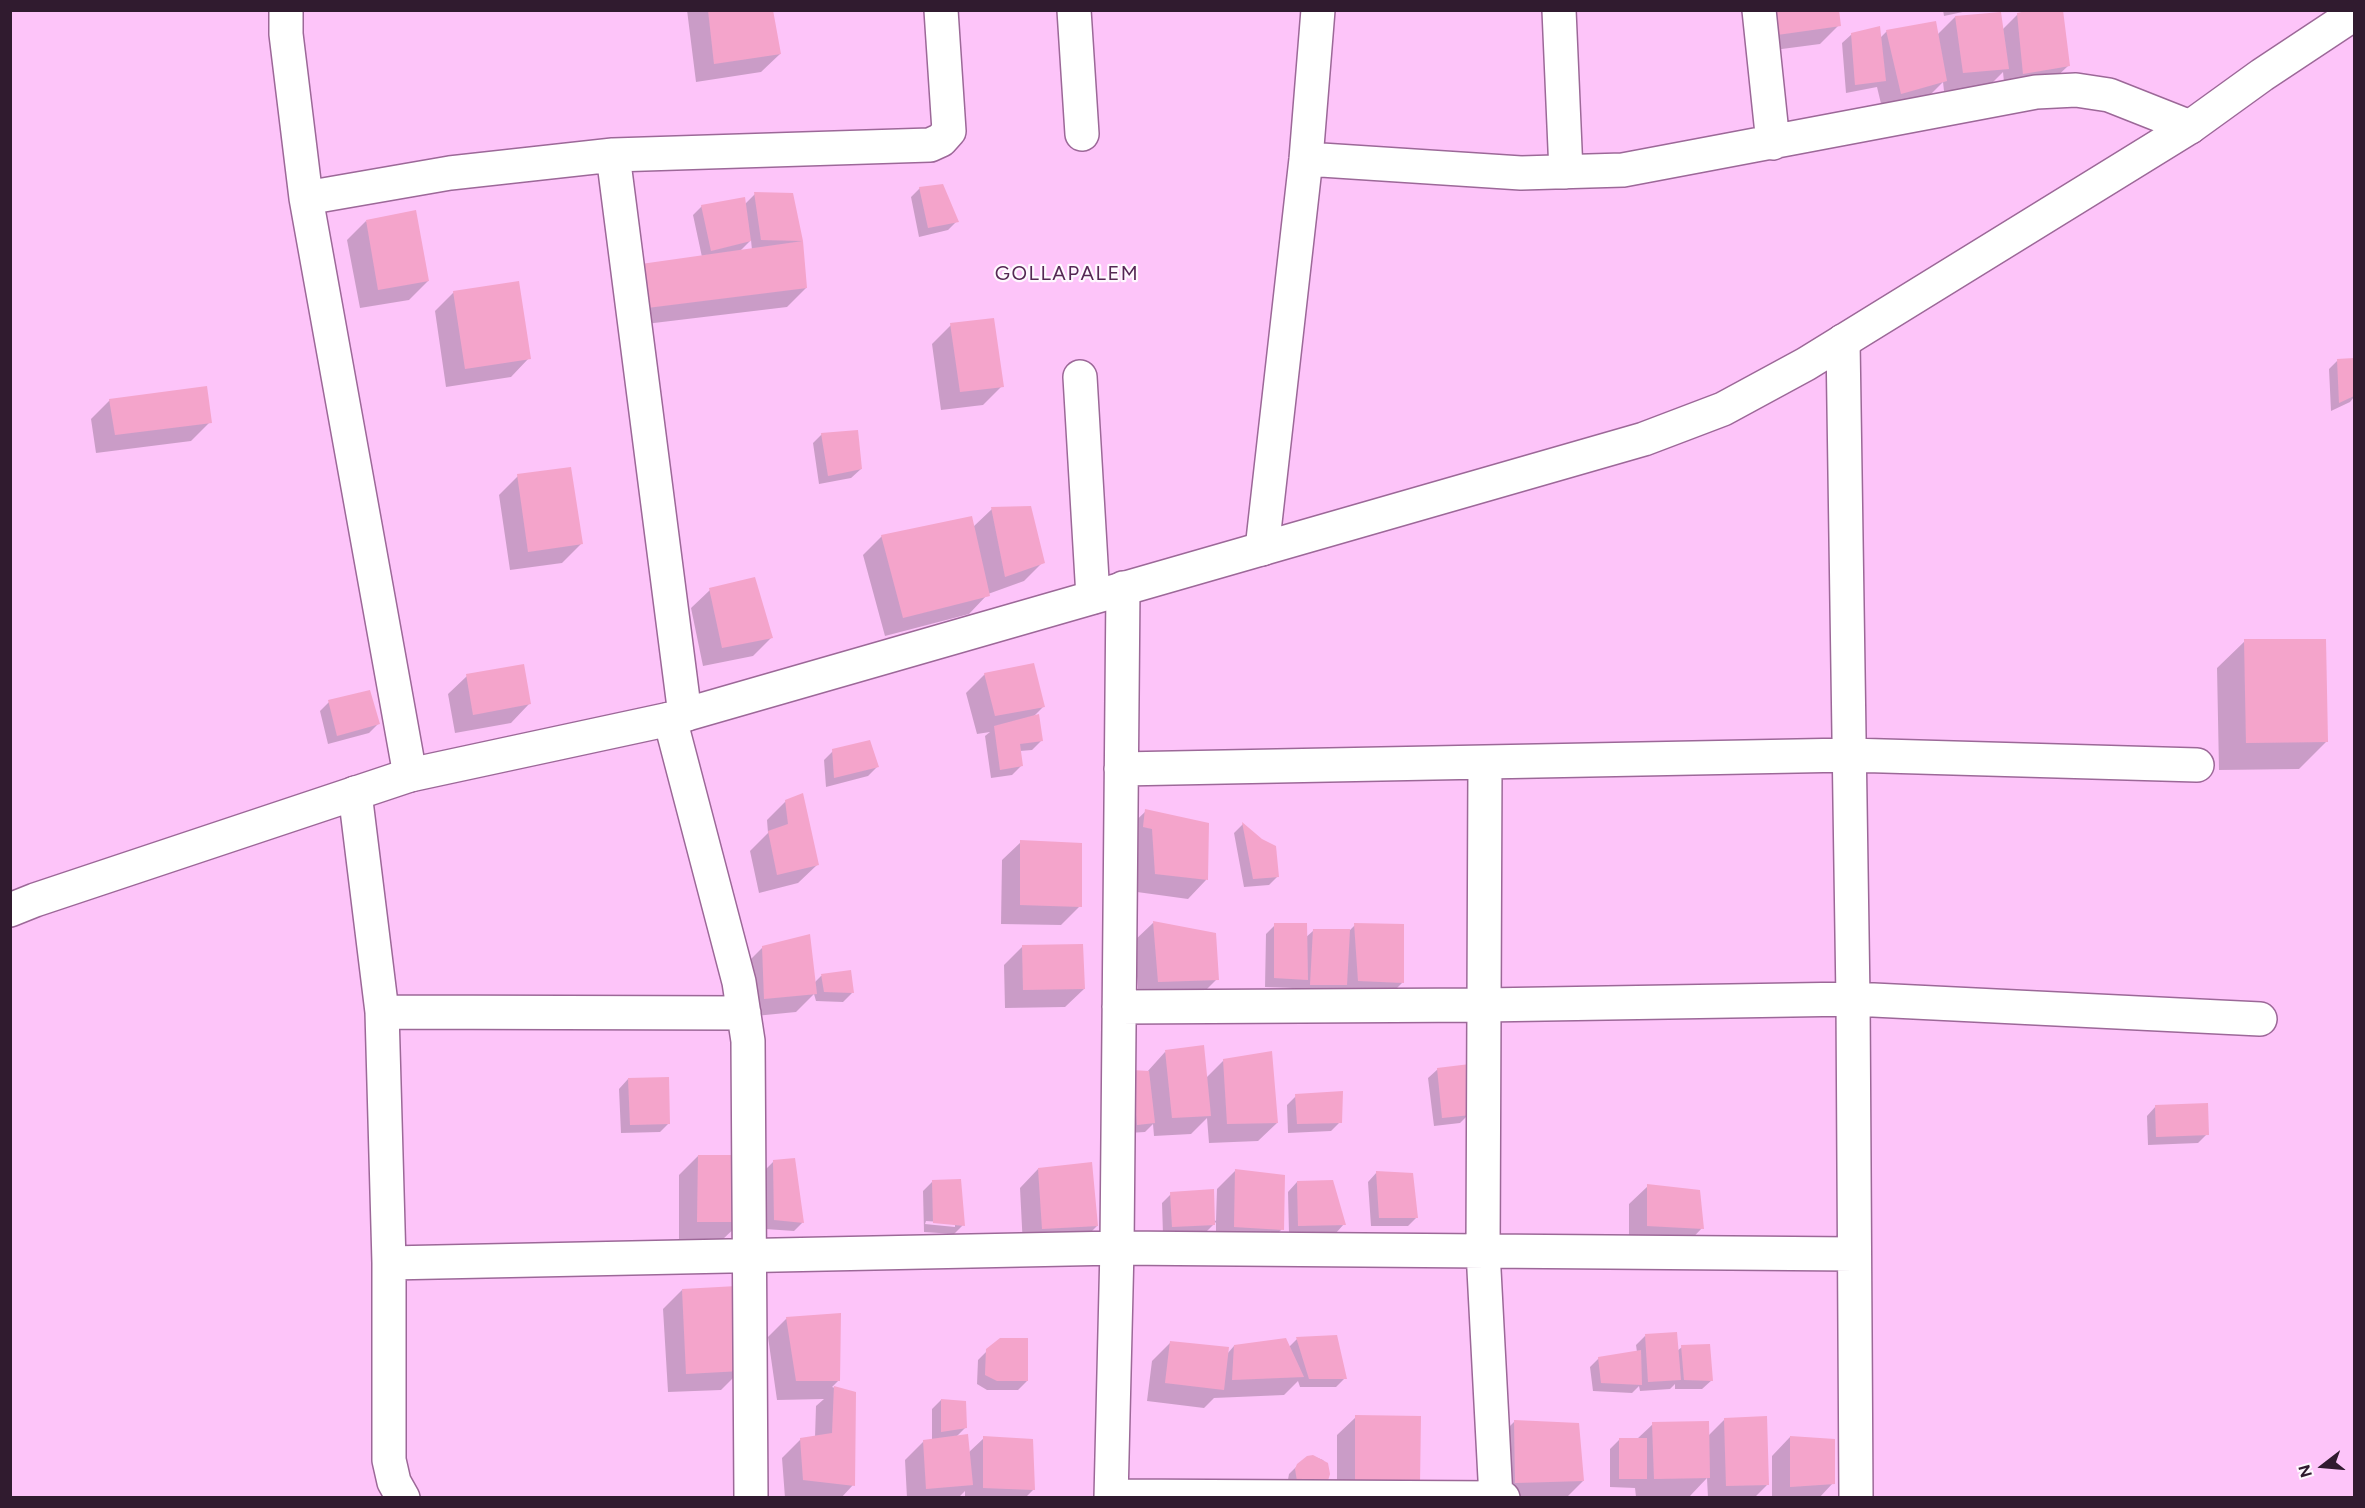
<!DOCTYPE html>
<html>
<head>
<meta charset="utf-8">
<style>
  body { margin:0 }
  #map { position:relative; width:2365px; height:1508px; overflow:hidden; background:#fdc4f9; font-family:Figtree,sans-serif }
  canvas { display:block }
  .frame { position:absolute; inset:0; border:12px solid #301b2f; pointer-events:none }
  .north { position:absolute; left:2293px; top:1436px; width:60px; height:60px; -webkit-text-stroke:4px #fef8fe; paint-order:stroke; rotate:254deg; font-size:16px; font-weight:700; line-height:24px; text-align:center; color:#301b2f }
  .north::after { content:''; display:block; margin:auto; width:21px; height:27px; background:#301b2f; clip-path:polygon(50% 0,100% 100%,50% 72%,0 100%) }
</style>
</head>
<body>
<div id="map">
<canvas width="2365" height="1508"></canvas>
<div class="frame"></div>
<div class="north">N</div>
</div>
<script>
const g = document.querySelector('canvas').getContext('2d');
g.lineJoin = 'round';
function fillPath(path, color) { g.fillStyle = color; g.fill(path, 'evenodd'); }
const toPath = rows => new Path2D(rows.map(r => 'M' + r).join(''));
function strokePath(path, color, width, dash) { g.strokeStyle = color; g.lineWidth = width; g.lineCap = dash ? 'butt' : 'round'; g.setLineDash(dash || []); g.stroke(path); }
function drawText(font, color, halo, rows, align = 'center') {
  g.font = font + ' Figtree,sans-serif'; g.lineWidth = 4.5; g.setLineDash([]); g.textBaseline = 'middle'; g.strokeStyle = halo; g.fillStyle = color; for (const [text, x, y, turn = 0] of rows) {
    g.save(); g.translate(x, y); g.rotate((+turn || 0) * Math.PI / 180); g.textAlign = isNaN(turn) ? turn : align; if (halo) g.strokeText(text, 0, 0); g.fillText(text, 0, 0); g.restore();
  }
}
const shadow = toPath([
  [687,10,772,10,780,54,761,72,696,82],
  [1755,10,1839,25,1820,44,1759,52],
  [1943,10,1972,10,1944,16],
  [2018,14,2068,66,2049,84,2005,92,2003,72,1988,87,1944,91,1943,82,1926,99,1883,112,1877,87,1846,93,1842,43,1852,34,1880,38,1887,31,1937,35,1955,17,2002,30],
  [920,188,957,221,948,230,919,237,911,197],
  [755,194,791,195,802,242,806,288,787,307,629,326,702,257,693,215,702,206,744,205],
  [751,240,752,250,739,252],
  [366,221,428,281,409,300,360,308,347,240],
  [454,292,529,358,511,377,446,387,435,311],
  [951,325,1002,386,983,405,941,410,932,344],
  [2354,359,2354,397,2350,402,2331,411,2329,369,2338,360],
  [110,400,210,422,191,441,96,453,91,419],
  [822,434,861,469,851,478,819,484,813,443],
  [518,476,581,544,562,563,510,570,499,495],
  [992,509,1043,562,1024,581,988,594,969,614,885,636,863,555,882,536,973,527],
  [710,590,772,637,753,656,703,666,691,608],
  [2245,641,2327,741,2299,769,2219,770,2217,668],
  [985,674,1043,707,1033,717,1041,741,1032,750,1020,751,1021,766,1012,775,991,778,985,736,990,732,977,734,966,693],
  [467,676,529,704,511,723,455,733,448,694],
  [329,702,378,724,369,733,328,744,320,711],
  [833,751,877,767,868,776,826,787,824,760],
  [786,801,817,865,798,883,759,893,750,851,768,833,767,820],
  [1146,811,1207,824,1206,880,1188,899,1137,892,1134,848,1127,829],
  [1243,824,1278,876,1269,885,1244,887,1234,833],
  [1021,842,1080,906,1061,925,1001,924,1002,860],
  [1153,923,1214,935,1217,979,1198,998,1139,1000,1134,941],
  [1275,925,1305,938,1313,931,1350,930,1355,925,1403,982,1384,1001,1291,1003,1292,988,1265,987,1266,934],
  [1023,946,1084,989,1065,1007,1005,1008,1004,965],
  [763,947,814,983,821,976,850,972,852,993,843,1002,816,1001,814,994,796,1012,745,1017,744,966],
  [1165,1052,1206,1078,1224,1060,1277,1123,1258,1141,1209,1143,1207,1118,1191,1134,1154,1136,1153,1124,1145,1132,1128,1133,1124,1081,1147,1072],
  [1438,1069,1469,1114,1460,1123,1434,1126,1428,1078],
  [628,1079,669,1123,660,1132,621,1133,619,1089],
  [1296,1096,1340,1122,1331,1131,1288,1133,1287,1105],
  [2156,1106,2207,1134,2198,1143,2148,1145,2147,1116],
  [698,1156,741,1222,722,1240,679,1240,679,1175],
  [774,1161,803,1222,794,1231,765,1229,765,1170],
  [1038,1169,1097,1226,1078,1245,1023,1247,1020,1188],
  [1236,1170,1282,1229,1263,1248,1216,1246,1216,1222,1205,1233,1163,1235,1162,1203,1171,1194,1216,1221,1217,1189],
  [1377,1172,1417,1217,1408,1226,1371,1226,1368,1182],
  [932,1182,963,1225,954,1234,924,1232,923,1191],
  [926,1221,955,1223,955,1227,925,1224],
  [1297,1182,1344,1224,1336,1233,1289,1234,1288,1192],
  [1648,1186,1702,1228,1684,1247,1629,1244,1629,1204],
  [682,1290,740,1371,721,1390,668,1392,663,1309],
  [787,1318,839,1380,832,1387,855,1394,853,1485,841,1498,785,1498,782,1458,801,1439,815,1437,816,1406,824,1399,777,1400,768,1337],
  [1645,1336,1677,1351,1682,1347,1712,1380,1702,1389,1675,1389,1675,1384,1670,1389,1640,1391,1639,1386,1632,1393,1593,1391,1590,1367,1599,1358,1637,1352,1636,1345],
  [1297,1339,1345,1378,1336,1387,1300,1387,1298,1381,1284,1395,1214,1398,1204,1408,1147,1401,1152,1361,1171,1342,1227,1354,1234,1346,1289,1347],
  [987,1351,1027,1381,1018,1390,987,1390,977,1384,978,1360],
  [941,1400,966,1427,956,1437,968,1453,984,1438,1034,1489,1025,1498,965,1498,965,1491,958,1498,907,1498,905,1460,924,1441,932,1440,932,1409],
  [1356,1417,1419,1483,1337,1498,1337,1435],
  [1725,1419,1767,1485,1754,1498,1708,1498,1707,1478,1690,1496,1636,1497,1635,1488,1610,1487,1610,1449,1619,1440,1637,1439,1653,1424,1708,1436],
  [1515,1421,1583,1481,1566,1498,1497,1498,1496,1440],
  [1790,1437,1833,1483,1819,1498,1772,1498,1772,1456],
  [1313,1456,1323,1460,1329,1469,1287,1485,1289,1474,1298,1465]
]);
const building = toPath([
  [708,10,773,10,781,54,714,64],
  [1775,10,1839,10,1841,26,1777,35],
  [2031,10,2063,10,2070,66,2023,74,2017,13],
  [2001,12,2009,69,1963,73,1955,16],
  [1936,21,1947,81,1901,94,1886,30],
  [1880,26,1886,81,1855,85,1851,33],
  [943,184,959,222,928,228,919,187],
  [754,192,793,193,803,241,761,240],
  [745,197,751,241,711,251,701,205],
  [416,210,429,281,378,290,366,220],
  [803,241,807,288,647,308,641,264],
  [519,281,531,359,465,369,453,291],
  [994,318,1004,387,960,392,950,323],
  [2354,358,2354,396,2339,403,2337,359],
  [207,386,212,423,115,435,109,399],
  [858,430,862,469,828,476,821,433],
  [571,467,583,544,528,552,517,474],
  [1031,506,1045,563,1005,577,991,507],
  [972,516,990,596,903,618,881,535],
  [755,577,773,638,722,648,709,588],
  [2244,639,2326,639,2328,742,2246,743],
  [1034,663,1045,707,995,716,984,673],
  [524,664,531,704,473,715,466,674],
  [370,690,380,724,337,736,328,700],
  [1039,714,1043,741,1020,744,1023,766,1000,770,994,726],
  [870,740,879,767,834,778,832,749],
  [803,793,819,865,777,875,768,831,788,824,785,800],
  [1145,809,1209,823,1208,880,1155,874,1152,829,1143,827],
  [1242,822,1262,839,1276,846,1279,877,1253,879],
  [1020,840,1082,843,1082,907,1020,905],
  [1153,921,1216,933,1219,980,1158,982],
  [1274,923,1307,923,1308,980,1274,978],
  [1354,923,1404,924,1404,983,1358,981],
  [1313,929,1350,929,1347,985,1310,985],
  [810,934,817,994,764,999,762,946],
  [1083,944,1085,989,1023,990,1022,945],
  [851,970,854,993,824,992,821,974],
  [1204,1045,1211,1116,1172,1118,1165,1050],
  [1272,1051,1278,1123,1227,1124,1223,1059],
  [1470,1064,1471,1115,1442,1118,1437,1068],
  [1132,1070,1149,1071,1155,1123,1137,1125],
  [669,1077,670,1124,630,1125,628,1078],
  [1343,1091,1342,1123,1297,1124,1295,1094],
  [2208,1103,2209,1135,2156,1137,2155,1105],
  [698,1155,744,1155,743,1222,697,1222],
  [795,1158,804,1223,774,1220,773,1160],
  [1092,1162,1098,1226,1042,1229,1038,1168],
  [1235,1169,1285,1175,1284,1230,1234,1227],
  [1376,1171,1413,1173,1418,1218,1379,1218],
  [961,1179,965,1226,933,1223,932,1180],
  [1333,1180,1346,1225,1298,1226,1297,1181],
  [1647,1184,1700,1190,1704,1229,1647,1226],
  [1214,1189,1215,1225,1172,1227,1170,1192],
  [737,1286,741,1371,686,1374,682,1289],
  [841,1313,840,1381,796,1381,786,1317],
  [1677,1332,1681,1380,1648,1382,1645,1334],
  [1337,1335,1347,1379,1309,1379,1296,1337],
  [1000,1338,1028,1338,1028,1381,997,1381,985,1375,986,1349],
  [1286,1338,1304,1377,1232,1380,1234,1345],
  [1170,1341,1229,1347,1224,1390,1165,1383],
  [1710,1344,1713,1381,1684,1380,1681,1345],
  [1641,1350,1642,1385,1601,1383,1598,1357],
  [834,1386,856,1392,855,1486,803,1480,800,1438,832,1433],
  [941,1399,966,1401,967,1428,941,1432],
  [1355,1415,1421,1416,1420,1484,1355,1483],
  [1767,1416,1769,1485,1726,1486,1724,1418],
  [1514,1420,1579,1423,1584,1481,1515,1483],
  [1709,1421,1710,1478,1654,1479,1652,1422],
  [968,1434,973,1485,926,1489,923,1440],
  [983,1436,1033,1439,1035,1490,983,1488],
  [1790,1436,1835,1439,1835,1484,1790,1487],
  [1619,1438,1647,1438,1647,1479,1619,1479],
  [1313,1455,1328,1463,1330,1474,1327,1484,1297,1481,1295,1469,1297,1464,1307,1456]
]);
const minor = toPath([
  [286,10,286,34,306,198,410,775],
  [1074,10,1082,134],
  [1559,10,1566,172],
  [1759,10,1773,143],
  [613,155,685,715],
  [1306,159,1521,173,1623,170,2036,92,2076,90,2109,95,2190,127],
  [306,198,450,173,613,155,930,145,941,140,949,131,941,10],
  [1843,341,1853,999,1856,1498],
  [1080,377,1093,597],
  [1262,549,1306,159,1318,10],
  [670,719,739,982,748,1041,751,1498],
  [1485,763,1483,1251,1496,1498],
  [1121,769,1849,755,2197,765],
  [355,793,382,1012,389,1263,389,1460,394,1482,403,1498],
  [1119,1007,1484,1005,1853,999,2260,1019],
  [382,1012,744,1013],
  [389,1263,1117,1248,1853,1254],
  [1112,1496,1503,1498],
  [1111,1498,1117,1248,1123,588]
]);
const major = toPath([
  [10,910,35,900,410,775,670,719,1644,439,1723,409,1806,364,2190,127,2262,75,2354,14]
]);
const quarterNames = [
  ["GOLLAPALEM",1067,274]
];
fillPath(shadow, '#0003');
fillPath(building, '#f4a4cb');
strokePath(minor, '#9c6898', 36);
strokePath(major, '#9c6898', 36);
strokePath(minor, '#fff', 33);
strokePath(major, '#fff', 33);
g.letterSpacing = '1.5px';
drawText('20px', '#552754', '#fef8fe', quarterNames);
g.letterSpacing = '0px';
</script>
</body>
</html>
